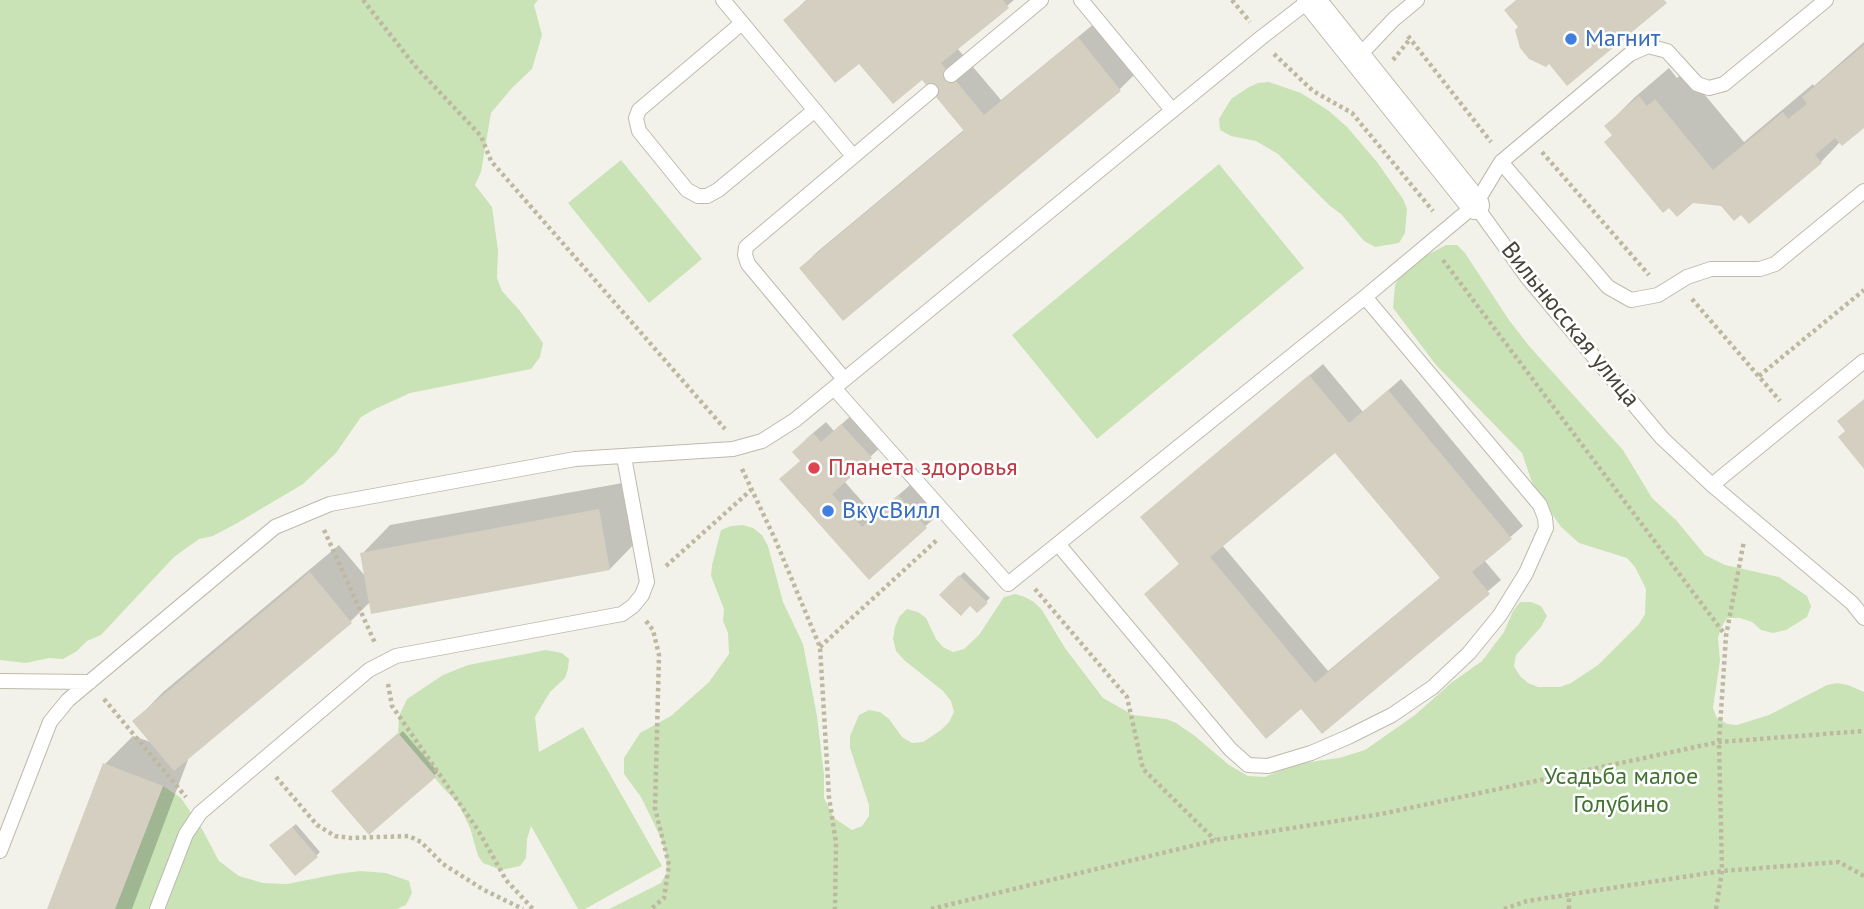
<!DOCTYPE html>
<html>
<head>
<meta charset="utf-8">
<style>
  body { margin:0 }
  canvas { display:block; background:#f3f2ea }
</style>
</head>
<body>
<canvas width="1864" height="909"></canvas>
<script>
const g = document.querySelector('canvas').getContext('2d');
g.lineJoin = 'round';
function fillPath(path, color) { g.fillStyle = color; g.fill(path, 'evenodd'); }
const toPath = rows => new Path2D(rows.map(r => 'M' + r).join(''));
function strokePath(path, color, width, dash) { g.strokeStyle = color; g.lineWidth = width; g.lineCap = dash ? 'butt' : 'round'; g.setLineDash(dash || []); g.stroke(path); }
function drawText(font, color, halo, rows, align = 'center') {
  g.font = font + ' "PT Sans",sans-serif'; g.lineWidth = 5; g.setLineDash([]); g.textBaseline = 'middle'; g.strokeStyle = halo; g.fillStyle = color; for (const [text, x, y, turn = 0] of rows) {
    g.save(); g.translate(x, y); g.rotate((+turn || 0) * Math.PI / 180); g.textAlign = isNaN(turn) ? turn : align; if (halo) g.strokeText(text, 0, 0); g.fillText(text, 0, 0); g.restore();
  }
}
const green = toPath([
  [0,0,538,0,534,5,542,35,532,69,512,88,491,113,481,172,475,185,492,207,498,250,497,278,502,291,520,311,543,343,540,357,531,369,410,393,375,409,361,417,336,453,303,484,239,522,213,536,199,539,174,557,101,635,87,641,77,651,63,659,49,658,26,663,0,660],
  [1269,82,1301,93,1329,111,1347,127,1377,162,1403,199,1407,209,1405,233,1399,243,1375,247,1364,241,1341,214,1330,206,1278,154,1256,141,1231,136,1220,130,1219,119,1231,99,1249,87,1258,83],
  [621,160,702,259,649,303,568,203],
  [1219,164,1304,268,1097,439,1012,335],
  [1446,245,1457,245,1465,253,1509,320,1530,347,1623,450,1652,498,1676,520,1705,555,1725,565,1779,577,1807,596,1811,606,1807,617,1786,630,1773,633,1761,630,1752,622,1740,618,1727,618,1721,628,1718,638,1720,661,1713,708,1717,718,1727,724,1737,725,1769,715,1827,685,1837,683,1848,685,1864,692,1864,909,609,909,661,883,667,872,666,855,661,838,641,797,624,774,624,758,640,733,671,716,709,682,729,654,728,633,723,621,724,609,711,576,712,565,721,530,731,526,743,525,753,528,762,535,768,546,783,602,803,644,817,716,824,775,824,798,834,818,852,830,862,826,869,816,869,805,850,748,850,736,859,715,869,710,880,712,889,719,902,737,912,743,923,742,941,730,949,722,954,712,951,701,943,691,904,660,896,651,893,639,895,627,899,617,907,609,918,612,926,618,936,639,943,647,953,652,964,649,979,635,1004,597,1015,594,1025,597,1034,602,1042,610,1065,648,1103,698,1133,715,1166,719,1176,723,1195,736,1229,765,1248,776,1265,777,1295,764,1339,758,1365,750,1415,715,1451,683,1482,661,1504,632,1513,611,1520,602,1531,602,1541,606,1547,616,1541,627,1516,655,1514,666,1520,676,1528,683,1538,687,1560,687,1571,683,1598,665,1639,624,1645,614,1646,589,1635,567,1627,558,1579,543,1561,527,1534,488,1522,453,1436,365,1393,308,1395,285,1400,275,1416,261],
  [546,650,562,653,569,659,568,669,565,678,550,692,535,717,539,752,583,727,662,866,585,909,578,909,531,826,527,839,526,858,520,866,501,870,483,863,478,856,470,828,458,803,444,789,398,733,399,716,407,699,443,675,468,665],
  [163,786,181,798,202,829,219,861,239,876,263,883,287,884,337,874,360,871,386,873,409,881,412,893,406,905,397,909,115,909]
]);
const shadow = toPath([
  [806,0,1014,0,957,48,1001,100,1095,23,1136,73,1120,89,844,319,801,268,817,252,965,129,922,78,859,61,786,20],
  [1864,42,1864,126,1840,142,1821,162,1742,212,1722,204,1613,135,1606,126,1635,97,1669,68,1677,78,1685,71,1744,142,1813,84,1814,86],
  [1323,364,1363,412,1401,379,1523,526,1484,560,1501,580,1322,732,1143,517],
  [1335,451,1441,577,1328,671,1222,545],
  [854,413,883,445,844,481,875,516,911,484,939,514,869,577,802,460,806,439,826,422,834,431],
  [628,482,638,540,610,569,370,602,351,621,189,757,132,909,49,909,105,764,133,736,154,743,135,721,163,692,339,545,366,577,362,554,390,525],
  [964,572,990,598,977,610,970,604,941,595],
  [403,731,438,772,369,833,337,788],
  [296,824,320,852,316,856,275,842]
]);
const building = toPath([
  [807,0,1003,0,1009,8,941,63,984,115,1078,37,1121,91,843,321,799,268,964,131,922,80,893,104,859,64,835,83,783,20],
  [1516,0,1664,0,1667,3,1567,86,1549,64,1546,67,1529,59,1520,48,1515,30,1518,27,1504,10],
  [1864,45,1864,128,1842,146,1835,138,1815,155,1822,163,1749,224,1741,215,1734,221,1721,206,1693,203,1677,217,1669,208,1663,213,1604,142,1612,135,1604,126,1639,96,1647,106,1655,99,1713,170,1783,112,1788,119,1807,104,1802,97],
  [1309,375,1349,423,1388,390,1512,539,1472,572,1490,594,1322,734,1301,709,1266,739,1144,594,1179,564,1140,517],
  [1335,453,1440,578,1315,683,1210,557],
  [1864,399,1864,469,1838,437,1845,431,1837,421],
  [841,424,872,458,832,494,862,527,898,495,927,528,869,580,779,479,800,461,792,452,813,433,821,442],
  [599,509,610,570,371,614,360,553],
  [310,572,352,623,174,771,132,721],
  [959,575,988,603,977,613,970,606,961,616,939,595],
  [398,733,436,777,369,835,331,791],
  [103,763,163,786,115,909,47,909],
  [292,827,318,857,295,876,269,845]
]);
const path = toPath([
  [363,0,415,66,481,136,491,161,725,429],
  [1232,0,1250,22],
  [1408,36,1491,142],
  [1274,54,1313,91,1352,113,1433,211],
  [1393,60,1410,39],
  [1542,152,1649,275],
  [1443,260,1726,636],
  [1692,299,1780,401],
  [1759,376,1864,290],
  [742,469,775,539,820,647,829,797,836,843,835,909],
  [324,530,375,643],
  [666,566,751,490],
  [1035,589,1127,697,1143,769,1215,840],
  [646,621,653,630,659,655,655,808,669,865,664,898,651,909],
  [820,647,938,539],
  [388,684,392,706,478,830,506,880,533,909],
  [104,699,186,797],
  [276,777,317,825,335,836,351,838,409,836,421,842,443,864,484,890,523,909],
  [931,909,1216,840,1381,814,1719,742,1864,731],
  [1504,909,1527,901,1722,871,1839,862,1864,876],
  [1569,909,1569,893],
  [1716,909,1722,871,1719,742,1726,636,1744,541]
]);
const lane = toPath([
  [723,0,853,156],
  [1081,0,1172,110],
  [742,23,639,110,636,118,639,131,687,190,698,196,707,196,718,190,815,110],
  [1357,58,1394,19,1417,0],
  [951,75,1041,0],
  [1501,162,1608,287,1631,300,1658,295,1687,277,1711,269,1760,269,1775,264,1864,191],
  [1475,205,1527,277,1662,438,1712,485,1852,603,1864,618],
  [844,379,748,264,745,255,746,247,931,91],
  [834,388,1008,584,1365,297,1475,205,1501,162,1630,54,1648,46,1667,51,1697,84,1709,88,1724,84,1826,0],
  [1712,485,1864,361],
  [1058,544,1230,749,1248,765,1268,766,1311,753,1348,737,1392,715,1433,687,1469,653,1500,615,1526,573,1546,528,1545,518,1540,505,1365,297],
  [0,681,90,682],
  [0,851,50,722,68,700,275,527,330,504,575,459,733,449,762,441,795,420,1262,37,1310,0],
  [157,909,186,834,200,813,369,670,396,656,622,614,633,606,642,595,647,582,624,457]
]);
const street = toPath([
  [1311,0,1475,205]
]);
const markers = [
  [1571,39,7,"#3f7fe0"],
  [814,468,7,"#e0444e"],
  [828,511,7,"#3f7fe0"]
];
const shopNames = [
  ["Магнит",1585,39],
  ["ВкусВилл",842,511]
];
const streetNames = [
  ["Вильнюсская улица",1570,325,51]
];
const healthNames = [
  ["Планета здоровья",828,468]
];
const parkNames = [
  ["Усадьба малое",1621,777],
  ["Голубино",1621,805]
];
fillPath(green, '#c9e3b7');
fillPath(shadow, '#0003');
fillPath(building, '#d4cfc1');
strokePath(lane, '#bebaad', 16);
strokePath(street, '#bebaad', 30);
strokePath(path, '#beb8a0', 4.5, [3.5, 3.5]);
strokePath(lane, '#fff', 14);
strokePath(street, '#fff', 28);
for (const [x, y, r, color] of markers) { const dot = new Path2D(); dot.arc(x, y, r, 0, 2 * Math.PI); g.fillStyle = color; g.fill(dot); strokePath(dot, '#fff', 2.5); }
drawText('24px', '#366cbe', '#fff', shopNames, 'left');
drawText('24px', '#464339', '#fff', streetNames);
drawText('24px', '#be3a42', '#fff', healthNames, 'left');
drawText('24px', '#417232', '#fff', parkNames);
</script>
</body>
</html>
